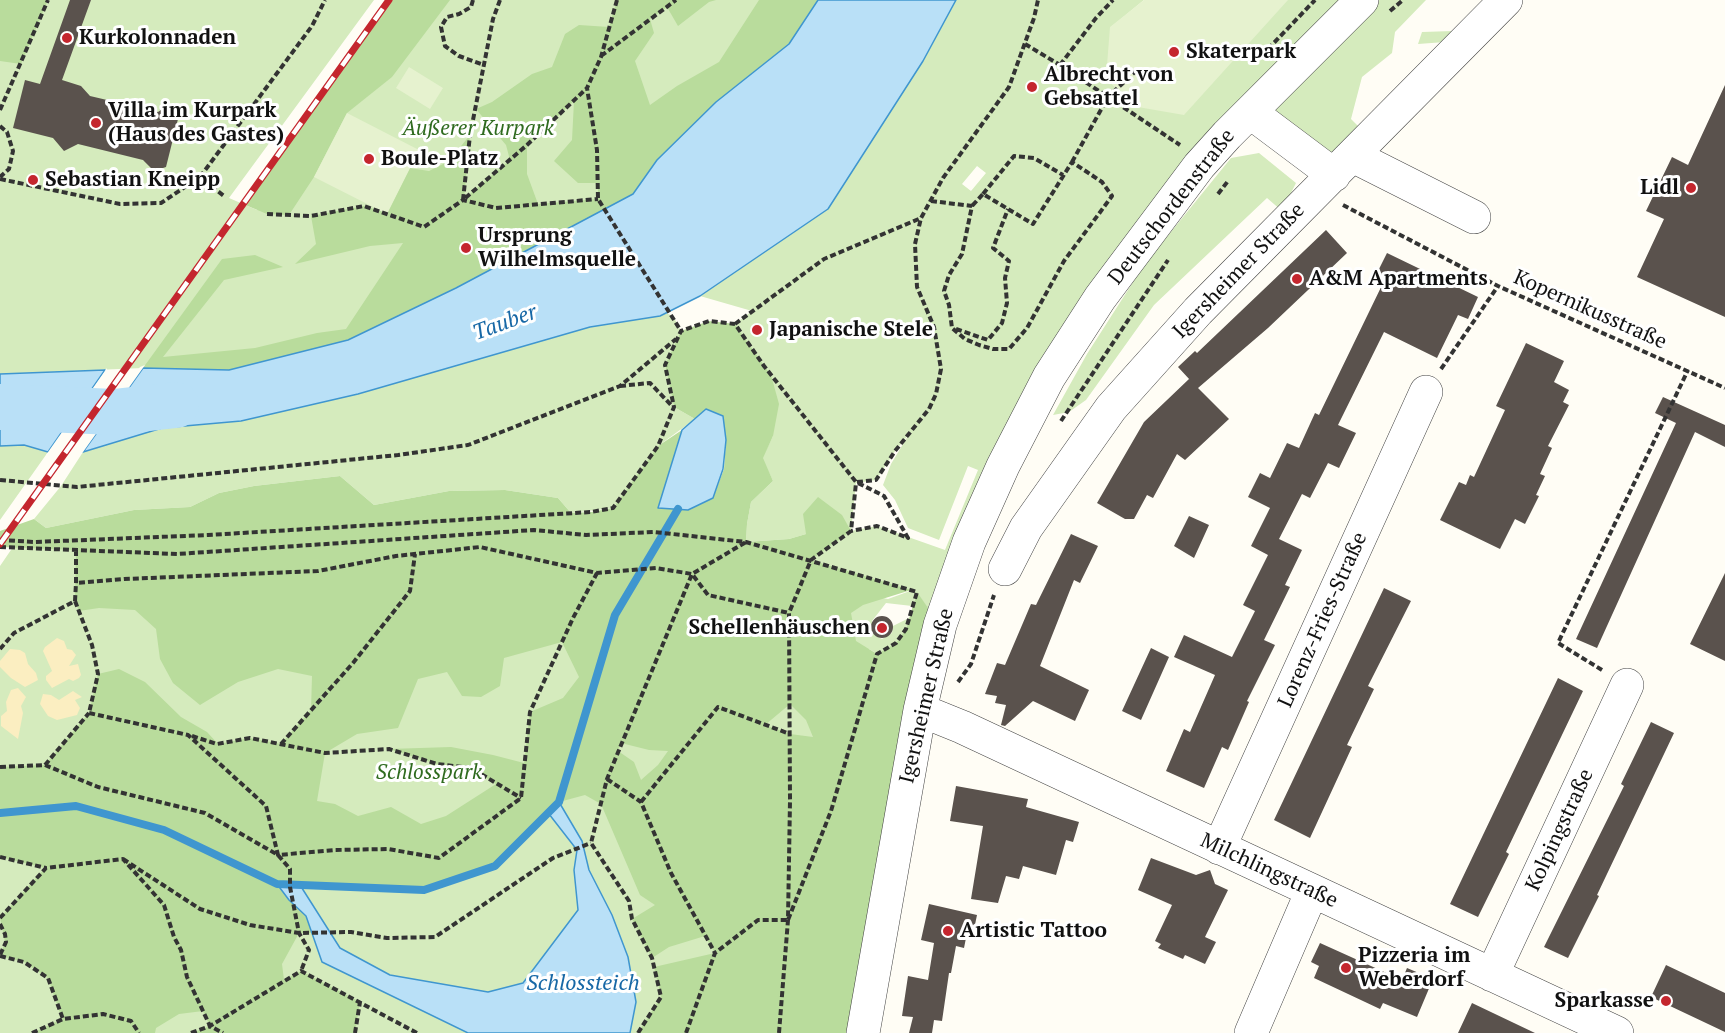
<!DOCTYPE html>
<html>
<head>
<meta charset="utf-8">
<style>
  body { margin:0 }
  canvas { display:block; background:#fffdf5 }
</style>
</head>
<body>
<canvas width="1725" height="1033"></canvas>
<script>
const g = document.querySelector('canvas').getContext('2d');
g.lineJoin = 'round';
function fillPath(path, color) { g.fillStyle = color; g.fill(path, 'evenodd'); }
const toPath = rows => new Path2D(rows.map(r => 'M' + r).join(''));
function strokePath(path, color, width, dash) { g.strokeStyle = color; g.lineWidth = width; g.lineCap = dash ? 'butt' : 'round'; g.setLineDash(dash || []); g.stroke(path); }
function drawText(font, color, halo, rows, align = 'center') {
  g.font = font + ' "PT Serif",serif'; g.lineWidth = 6; g.setLineDash([]); g.textBaseline = 'middle'; g.strokeStyle = halo; g.fillStyle = color; for (const [text, x, y, turn = 0] of rows) {
    g.save(); g.translate(x, y); g.rotate((+turn || 0) * Math.PI / 180); g.textAlign = isNaN(turn) ? turn : align; if (halo) g.strokeText(text, 0, 0); g.fillText(text, 0, 0); g.restore();
  }
}
const green = toPath([
  [0,0,374,0,229,198,257,210,410,0,818,0,633,194,456,288,348,340,229,370,143,368,0,374],
  [956,0,1144,0,1110,28,1281,0,1426,0,1395,32,1392,53,1362,77,1351,119,1370,138,1334,175,1250,112,1101,298,940,625,917,593,912,606,886,603,872,621,872,633,882,639,892,633,893,626,909,618,906,629,896,643,877,654,869,649,811,1033,0,1033,0,566,13,547,439,511,888,599,910,591,811,560,850,531,806,534,789,539,746,542,747,524,751,502,773,481,762,458,773,436,771,375,735,324,752,311,700,296,828,209,923,61],
  [977,166,986,173,971,191,962,184],
  [909,434,891,464,883,485,895,500,908,528,939,540,968,466,978,470,945,550,877,526,851,531,856,483,876,480,895,451],
  [1453,31,1445,42,1418,44,1422,32],
  [1259,153,1296,183,1282,211,1267,198,1154,305,1086,400,1069,412,1053,415,1087,354,1144,265,1231,158],
  [666,313,673,316,681,331,665,365,674,407,695,419,658,446,613,508,571,513,558,498,505,490,449,491,374,505,340,476,254,486,219,493,190,507,134,510,46,528,34,519,61,486,83,452,162,428,241,421,358,394,590,327,660,316],
  [24,445,48,452,0,520,0,446]
]);
const forest = toPath([
  [0,0,48,0,21,64,0,61],
  [389,0,450,0,392,77,347,113,314,177,289,215,267,214,243,204],
  [617,0,716,0,709,2,678,26,667,7,650,19,654,33,635,61,650,105,677,86,719,62,759,0,818,0,789,44,716,102,657,160,633,194,456,288,348,340,229,370,143,368,222,259,255,255,283,267,224,280,163,357,255,348,317,333,346,329,403,243,370,246,295,264,316,244,311,216,364,206,387,213,410,168,429,171,449,161,470,135,464,199,510,160,506,145,476,109,492,102,532,74,552,67,565,34,579,25,609,27],
  [574,101,572,140,554,161,578,183,598,183,598,199,538,204,527,174,527,145],
  [709,321,735,324,771,375,779,404,773,436,763,458,773,481,751,502,747,524,746,542,789,539,806,534,803,514,818,497,842,515,851,531,811,560,911,590,863,605,851,613,856,641,877,654,896,643,906,629,917,592,940,625,863,1033,638,1033,661,997,654,967,715,953,705,936,669,947,652,958,632,919,655,905,640,895,601,804,585,795,559,802,495,866,424,890,278,884,289,900,306,916,312,933,299,933,282,964,284,980,301,971,360,1002,355,1033,191,1033,210,1026,203,1011,179,1014,156,1028,155,1033,32,1033,62,1019,48,978,24,962,0,956,5,942,0,918,45,868,0,857,0,767,45,765,89,713,98,674,119,669,145,682,181,717,207,732,218,744,250,738,281,744,311,710,312,676,278,669,238,682,200,705,173,683,160,659,156,629,135,610,99,608,79,611,75,601,76,550,0,547,0,531,34,519,46,528,134,510,190,507,219,493,254,486,340,476,374,505,449,491,505,490,558,498,571,513,591,512,613,508,658,446,682,430,658,508,688,510,713,498,724,469,726,440,706,409,695,419,674,407,665,365,681,331],
  [562,642,579,677,563,698,530,712,524,763,493,755,451,747,389,749,437,764,471,768,496,784,446,816,421,824,391,807,358,816,335,804,317,801,325,753,357,734,398,728,418,679,447,672,462,696,481,697,500,686,504,658],
  [790,704,806,720,813,737,790,734,765,725],
  [621,743,649,750,668,751,658,765,641,780,634,762,618,751]
]);
const sand = toPath([
  [57,638,64,641,67,649,72,650,76,655,69,666,78,664,81,675,79,678,73,681,69,679,52,688,46,680,46,676,52,671,43,651,45,647],
  [10,649,20,650,25,653,28,664,36,673,38,680,25,687,11,678,0,667,0,661],
  [18,688,26,697,21,706,23,713,18,739,1,726,1,716,7,711,6,702,11,690],
  [73,691,82,697,75,700,80,708,77,715,57,720,48,716,40,704,43,694,51,695,59,700]
]);
const pitch = toPath([
  [1144,0,1288,0,1184,115,1132,106,1106,78,1110,27],
  [409,67,443,88,430,109,396,88],
  [347,113,419,150,387,214,314,177]
]);
const water = toPath([
  [818,0,956,0,923,61,828,209,700,296,660,316,590,327,358,394,241,421,162,428,83,452,143,368,229,370,348,340,456,288,633,194,657,160,716,102,789,44,818,0],
  [105,370,48,452,24,445,0,446,0,374,105,370],
  [706,409,723,416,726,440,723,469,713,498,688,510,658,508,682,430,706,409],
  [559,802,582,841,589,870,612,915,628,957,636,1002,630,1033,468,1033,322,962,306,916,289,900,277,884,300,885,340,948,390,975,488,992,523,983,578,910,574,870,577,850,549,814,559,802]
]);
const pier = toPath([
  [145,365,83,452,81,454,80,450,140,367],
  [107,368,107,372,50,454,46,455]
]);
const stream = toPath([
  [0,813,76,806,164,830,277,884,424,890,495,866,559,802,615,615,678,509]
]);
const river = toPath([
  [0,407,114,412,176,405]
]);
const building = toPath([
  [70,0,91,0,62,80,81,86,90,96,158,112,170,104,178,119,166,167,154,171,143,160,78,144,64,151,53,138,13,128,25,80,40,84],
  [1725,85,1725,317,1637,277,1664,219,1646,211,1672,157,1688,165],
  [1326,230,1347,253,1268,328,1198,388,1229,419,1185,460,1177,454,1153,498,1147,495,1134,519,1125,519,1097,503,1144,422,1189,379,1190,380,1178,367,1195,351,1197,353],
  [1387,253,1478,297,1468,319,1458,315,1437,358,1384,332,1338,425,1356,433,1339,468,1328,463,1310,498,1302,494,1279,539,1302,550,1285,585,1290,587,1264,640,1275,645,1247,701,1249,702,1228,750,1222,747,1204,788,1166,771,1184,729,1190,732,1215,675,1174,657,1184,635,1232,657,1255,611,1243,605,1268,555,1251,546,1270,508,1248,497,1260,473,1270,478,1287,443,1299,448,1315,413,1319,415,1385,279,1376,275],
  [1526,343,1564,361,1554,382,1569,390,1563,402,1569,405,1548,446,1552,448,1540,474,1545,476,1536,495,1539,496,1525,524,1515,519,1500,549,1440,520,1459,482,1466,485,1470,475,1474,477,1505,410,1496,406],
  [1663,397,1725,425,1725,447,1695,432,1597,648,1576,639,1676,423,1655,413],
  [1189,516,1209,525,1194,558,1174,546],
  [1071,534,1098,546,1080,583,1074,580,1040,666,1089,690,1075,721,1033,701,1005,726,1001,725,1006,705,995,703,997,696,985,694,997,663,1005,665,1031,604,1036,605],
  [1725,573,1725,661,1690,644],
  [1384,588,1411,601,1368,686,1374,689,1347,745,1352,747,1310,838,1274,820],
  '871 627a11 11 0 1 1 22 0a11 11 0 1 1-22 0Z',
  [1151,648,1169,657,1141,720,1122,711],
  [1558,678,1583,691,1506,852,1509,854,1478,917,1450,904],
  [1651,722,1674,733,1597,895,1599,896,1568,958,1544,947,1624,786,1621,784],
  [956,786,1028,799,1026,807,1079,822,1073,842,1066,840,1056,875,1023,866,1019,879,1006,876,998,903,971,899,983,826,950,821],
  [1151,858,1196,875,1210,870,1215,884,1228,890,1205,937,1216,942,1205,964,1185,955,1183,959,1158,948,1161,944,1155,941,1172,905,1138,890],
  [929,904,977,915,972,939,966,938,964,948,956,946,951,973,949,973,942,1021,934,1020,932,1033,909,1033,913,1017,902,1016,908,976,928,980,934,943,921,940],
  [1320,943,1402,980,1407,968,1433,979,1417,1017,1383,1003,1380,1009,1314,978,1319,966,1311,962],
  [1666,965,1725,993,1725,1032,1651,997],
  [1472,1003,1535,1033,1458,1033]
]);
const path = toPath([
  [473,0,471,7,459,14,447,17,441,27,445,46,459,56,484,65],
  [500,0,493,19,470,135,463,200,527,145,587,88],
  [617,0,601,57,587,88,597,150,598,199,681,331],
  [1390,11,1403,0],
  [1025,44,1060,65,1180,145],
  [1268,49,1315,0],
  [601,56,676,0],
  [1060,65,1096,18,1113,0],
  [0,110,48,0],
  [0,126,7,132,13,151,9,169,0,177],
  [1072,162,1108,97,1138,69],
  [200,177,312,26,325,0],
  [0,179,120,204,161,203,200,177,224,196],
  [983,194,1014,156,1034,158,1063,175],
  [1218,194,1228,181],
  [931,201,972,206,962,254,949,275,944,291,949,305,952,328,965,339,979,345,993,349,1009,349,1027,328,1064,261,1112,196,1102,182,1072,162,1033,224,983,194,972,206],
  [1343,205,1498,286,1725,388],
  [267,214,311,216,364,206,424,227,463,200,496,208,598,199],
  [735,324,824,259,921,218],
  [956,329,988,340,1002,323,1007,303,1005,278,1009,261,993,248,1008,209],
  [1441,369,1498,286],
  [620,386,650,383,672,406],
  [1061,421,1168,260],
  [0,480,77,487,398,455,468,445,620,386,676,339],
  [857,482,876,480,895,451,929,409,936,394,941,369,934,327,917,287,915,244,921,218,943,178,1009,87,1034,18,1038,0],
  [0,540,35,542,208,535,591,512,613,508,658,446,674,407,665,365,681,331,709,321,735,324,764,366,856,482,884,496,908,538,877,526,851,531],
  [0,547,177,554,534,530,586,535,654,532,746,542,917,592,906,629,896,643,877,654,831,811,788,920],
  [76,550,76,583,124,579,318,571,396,556,480,547,597,573,656,568,692,574,708,595,789,613],
  [75,601,92,645,98,674,89,713,188,735,266,806,278,855,335,850,388,849,439,858,521,798,530,712,573,618,597,573],
  [0,649,14,633,75,601,76,583],
  [1602,670,1558,643,1688,370],
  [958,682,971,664,994,595],
  [192,736,217,744,250,738,325,753,389,749,437,764,471,768,521,798],
  [281,744,353,663,410,591,415,554],
  [45,765,89,713],
  [0,767,45,765,98,787,205,813,278,855,290,869,290,887,299,933,309,950,301,971],
  [607,779,641,802,671,873,715,953],
  [641,802,718,707,790,734],
  [0,857,46,868],
  [123,859,200,909,250,925,299,933,351,932,387,938,435,937,553,858,591,843],
  [0,918,46,868,123,859,164,905,174,937,181,950,187,977,210,1026,223,1033],
  [0,924,5,934,6,942,0,955],
  [0,956,24,962,48,978,63,1019],
  [32,1033,63,1019,103,1014,131,1021,139,1033],
  [191,1033,210,1026,301,971,417,1033],
  [355,1033,360,1002],
  [638,1033,661,997,652,958,632,919,629,901,591,843,607,779,692,574,746,542],
  [686,1033,715,953,758,920,788,920],
  [779,1033,788,920,790,801,789,613,811,560,851,531,856,483]
]);
const minor = toPath([
  [1250,112,1334,175],
  [1353,156,1474,217],
  [1005,569,1026,528,1111,408,1198,311,1506,0],
  [920,710,962,727,1617,1033],
  [1219,848,1426,392],
  [1492,975,1627,685],
  [863,1033,920,710,940,625,969,542,1003,466,1049,377,1100,298,1199,166,1227,135,1362,0],
  [1251,1033,1312,891]
]);
const rail = toPath([
  [0,544,389,0]
]);
const markers = [
  [67,38,6,"#c4262e"],
  [1174,52,6,"#c4262e"],
  [1032,87,6,"#c4262e"],
  [96,123,6,"#c4262e"],
  [369,159,6,"#c4262e"],
  [33,180,6,"#c4262e"],
  [1691,188,6,"#c4262e"],
  [466,248,6,"#c4262e"],
  [1297,279,6,"#c4262e"],
  [757,330,6,"#c4262e"],
  [882,628,6,"#c4262e"],
  [948,931,6,"#c4262e"],
  [1346,968,6,"#c4262e"],
  [1666,1001,6,"#c4262e"]
];
const poiNames = [
  ["Kurkolonnaden",79,38],
  ["Skaterpark",1186,52],
  ["Albrecht von",1044,75],
  ["Gebsattel",1044,99],
  ["Villa im Kurpark",108,111],
  ["(Haus des Gastes)",108,135],
  ["Boule-Platz",381,159],
  ["Sebastian Kneipp",45,180],
  ["Lidl",1679,188,"right"],
  ["Ursprung",478,236],
  ["Wilhelmsquelle",478,260],
  ["A&M Apartments",1309,279],
  ["Japanische Stele",769,330],
  ["Schellenhäuschen",870,628,"right"],
  ["Artistic Tattoo",960,931],
  ["Pizzeria im",1358,956],
  ["Weberdorf",1358,980],
  ["Sparkasse",1654,1001,"right"]
];
const parkNames = [
  ["Äußerer Kurpark",478,129],
  ["Schlosspark",429,773]
];
const streetNames = [
  ["Deutschordenstraße",1172,207,-52],
  ["Igersheimer Straße",1239,271,-46],
  ["Kopernikusstraße",1590,310,24],
  ["Lorenz-Fries-Straße",1323,620,-66],
  ["Igersheimer Straße",927,696,-77],
  ["Kolpingstraße",1560,830,-65],
  ["Milchlingstraße",1269,871,25]
];
const waterNames = [
  ["Tauber",505,323,-20],
  ["Schlossteich",583,984]
];
fillPath(green, '#d5ebbd');
fillPath(forest, '#b9dc9c');
fillPath(sand, '#fbeec1');
fillPath(pitch, '#e6f2cf');
fillPath(water, '#b9e0f7');
strokePath(water, '#3f96cf', 1.5);
fillPath(pier, '#fffdf5');
strokePath(stream, '#3f96cf', 8);
strokePath(river, '#b9e0f7', 46);
fillPath(building, '#5a524d');
strokePath(minor, '#444', 34);
strokePath(path, '#333', 4, [6, 3]);
strokePath(minor, '#fff', 33);
strokePath(rail, '#c4262e', 7);
strokePath(rail, '#fff', 4.5, [14]);
for (const [x, y, r, color] of markers) { const dot = new Path2D(); dot.arc(x, y, r, 0, 2 * Math.PI); g.fillStyle = color; g.fill(dot); strokePath(dot, '#fff', 2); }
drawText('bold 21px', '#111', '#fff', poiNames, 'left');
drawText('italic 21px', '#2f6b1f', '#fff', parkNames);
drawText('21px', '#111', '#fff', streetNames);
drawText('italic 22px', '#1768a6', '#fff', waterNames);
</script>
</body>
</html>
